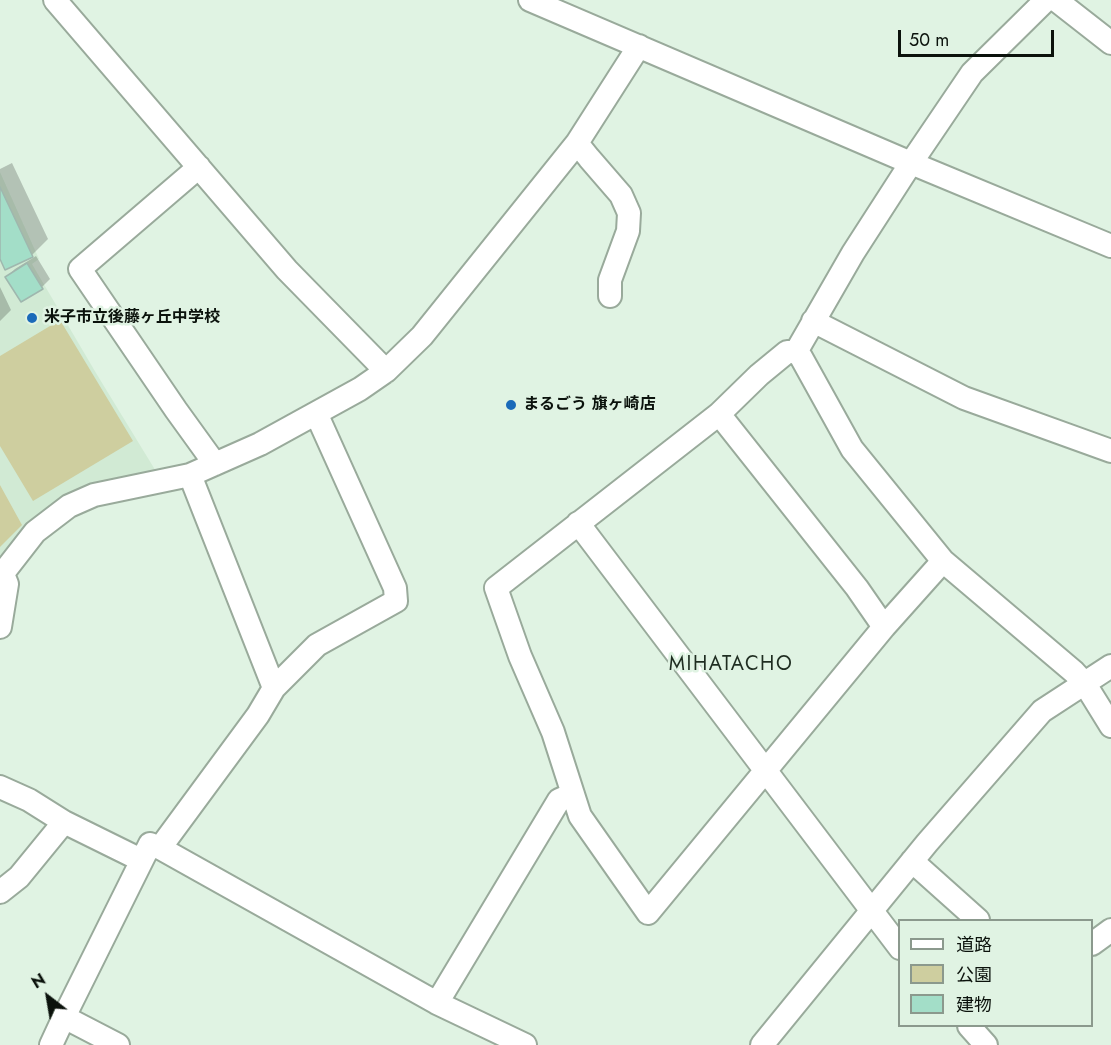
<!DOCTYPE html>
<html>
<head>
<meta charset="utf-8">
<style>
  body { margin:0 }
  #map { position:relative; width:1111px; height:1045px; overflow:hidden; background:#e0f3e3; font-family:Jost,"Noto Sans JP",sans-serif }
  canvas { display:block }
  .legend { position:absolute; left:898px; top:919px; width:195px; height:108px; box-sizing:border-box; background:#e0f3e3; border:2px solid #8b998d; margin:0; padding:8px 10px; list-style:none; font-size:18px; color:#0b120c }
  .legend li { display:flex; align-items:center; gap:12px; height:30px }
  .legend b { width:30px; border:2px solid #8b998d }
  .north { position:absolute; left:18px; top:967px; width:60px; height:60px; -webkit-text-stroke:4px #e0f3e3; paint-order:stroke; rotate:329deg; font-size:16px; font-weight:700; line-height:24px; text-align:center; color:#0b120c }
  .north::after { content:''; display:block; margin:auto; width:21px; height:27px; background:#0b120c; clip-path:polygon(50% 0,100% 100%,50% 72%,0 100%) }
  .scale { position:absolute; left:898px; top:30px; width:156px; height:27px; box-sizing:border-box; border:3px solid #0b120c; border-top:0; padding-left:8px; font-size:18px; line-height:21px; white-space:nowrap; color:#0b120c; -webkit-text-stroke:4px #e0f3e3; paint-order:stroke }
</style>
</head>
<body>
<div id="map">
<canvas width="1111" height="1045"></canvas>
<ul class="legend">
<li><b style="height:8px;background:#fff"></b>道路</li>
<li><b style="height:16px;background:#cece9f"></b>公園</li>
<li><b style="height:16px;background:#a3dec8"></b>建物</li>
</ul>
<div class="north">N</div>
<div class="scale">50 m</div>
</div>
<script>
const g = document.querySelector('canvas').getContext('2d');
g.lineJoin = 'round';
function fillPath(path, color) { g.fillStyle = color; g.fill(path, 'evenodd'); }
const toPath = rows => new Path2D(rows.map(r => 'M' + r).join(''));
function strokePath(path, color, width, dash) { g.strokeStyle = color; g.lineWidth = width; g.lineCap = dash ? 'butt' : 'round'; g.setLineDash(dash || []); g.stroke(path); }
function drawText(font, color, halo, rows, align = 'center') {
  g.font = font + ' Jost,"Noto Sans JP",sans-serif'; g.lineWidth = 5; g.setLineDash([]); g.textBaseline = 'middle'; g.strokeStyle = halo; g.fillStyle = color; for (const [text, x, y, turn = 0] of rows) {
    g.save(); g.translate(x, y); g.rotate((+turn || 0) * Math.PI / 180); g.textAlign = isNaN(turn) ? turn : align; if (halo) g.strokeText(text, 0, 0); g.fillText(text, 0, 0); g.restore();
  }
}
const built = toPath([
  [0,172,39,259,32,264,96,373,157,473,77,491,0,562]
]);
const green = toPath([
  [60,320,133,441,33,501,0,446,0,356],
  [0,485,22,525,0,547]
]);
const shadow = toPath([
  [12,163,48,239,32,255,0,255,0,169],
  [36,256,50,279,42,287,7,277,15,269],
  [0,287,11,310,0,321]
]);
const building = toPath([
  [0,187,33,257,5,270,0,259,0,187],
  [27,263,43,289,21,302,5,277,27,263]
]);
const street = toPath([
  [55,0,287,270,386,371],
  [530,0,911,163,1111,246],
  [1056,0,1111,43],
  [577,143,589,158,621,195,629,213,628,231,610,280,610,296],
  [199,167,80,269,176,410,215,464],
  [813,321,964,398,1111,451],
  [796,352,853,253,911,163,972,73,1046,0],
  [719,414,857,588,884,627],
  [578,523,900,948],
  [943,561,884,627,648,913,580,816,553,732,520,656,496,588,719,414,759,375,787,352,796,352,801,357,852,449,943,561,1074,672,1085,684,1111,726],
  [0,577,35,532,69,506,94,495,190,475,260,444,360,389,386,371,422,336,577,143,639,46],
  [0,627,7,584,3,574],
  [274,688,317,645,396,601,395,588,316,413],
  [0,787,29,800,64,822],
  [160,848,258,715,274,688,190,475],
  [912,861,978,920],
  [0,892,19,877,64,822,141,860],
  [1092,944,1111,930],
  [437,1003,559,800,573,794],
  [969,1026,986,1045],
  [51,1045,64,1017],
  [118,1045,64,1017,150,844,160,848,437,1003,525,1045],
  [762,1045,927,843,1042,711,1111,666]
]);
const markers = [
  [32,318,6,"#1a6ab9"],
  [511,405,6,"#1a6ab9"]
];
const poiNames = [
  ["米子市立後藤ヶ丘中学校",44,318],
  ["まるごう 旗ヶ崎店",523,405]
];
const quarterNames = [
  ["MIHATACHO",731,665]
];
fillPath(built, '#d1ead4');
fillPath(green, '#cece9f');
fillPath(shadow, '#0003');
fillPath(building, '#a3dec8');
strokePath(building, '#9fb7ae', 1.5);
strokePath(street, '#99aa9b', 26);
strokePath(street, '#fff', 22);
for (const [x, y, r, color] of markers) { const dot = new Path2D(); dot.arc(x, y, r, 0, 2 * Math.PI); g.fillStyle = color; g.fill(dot); strokePath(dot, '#e0f3e3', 2); }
drawText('bold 16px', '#0b120c', '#e0f3e3', poiNames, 'left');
g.letterSpacing = '1.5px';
drawText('20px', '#1f2d21', '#e0f3e3', quarterNames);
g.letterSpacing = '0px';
</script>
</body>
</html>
